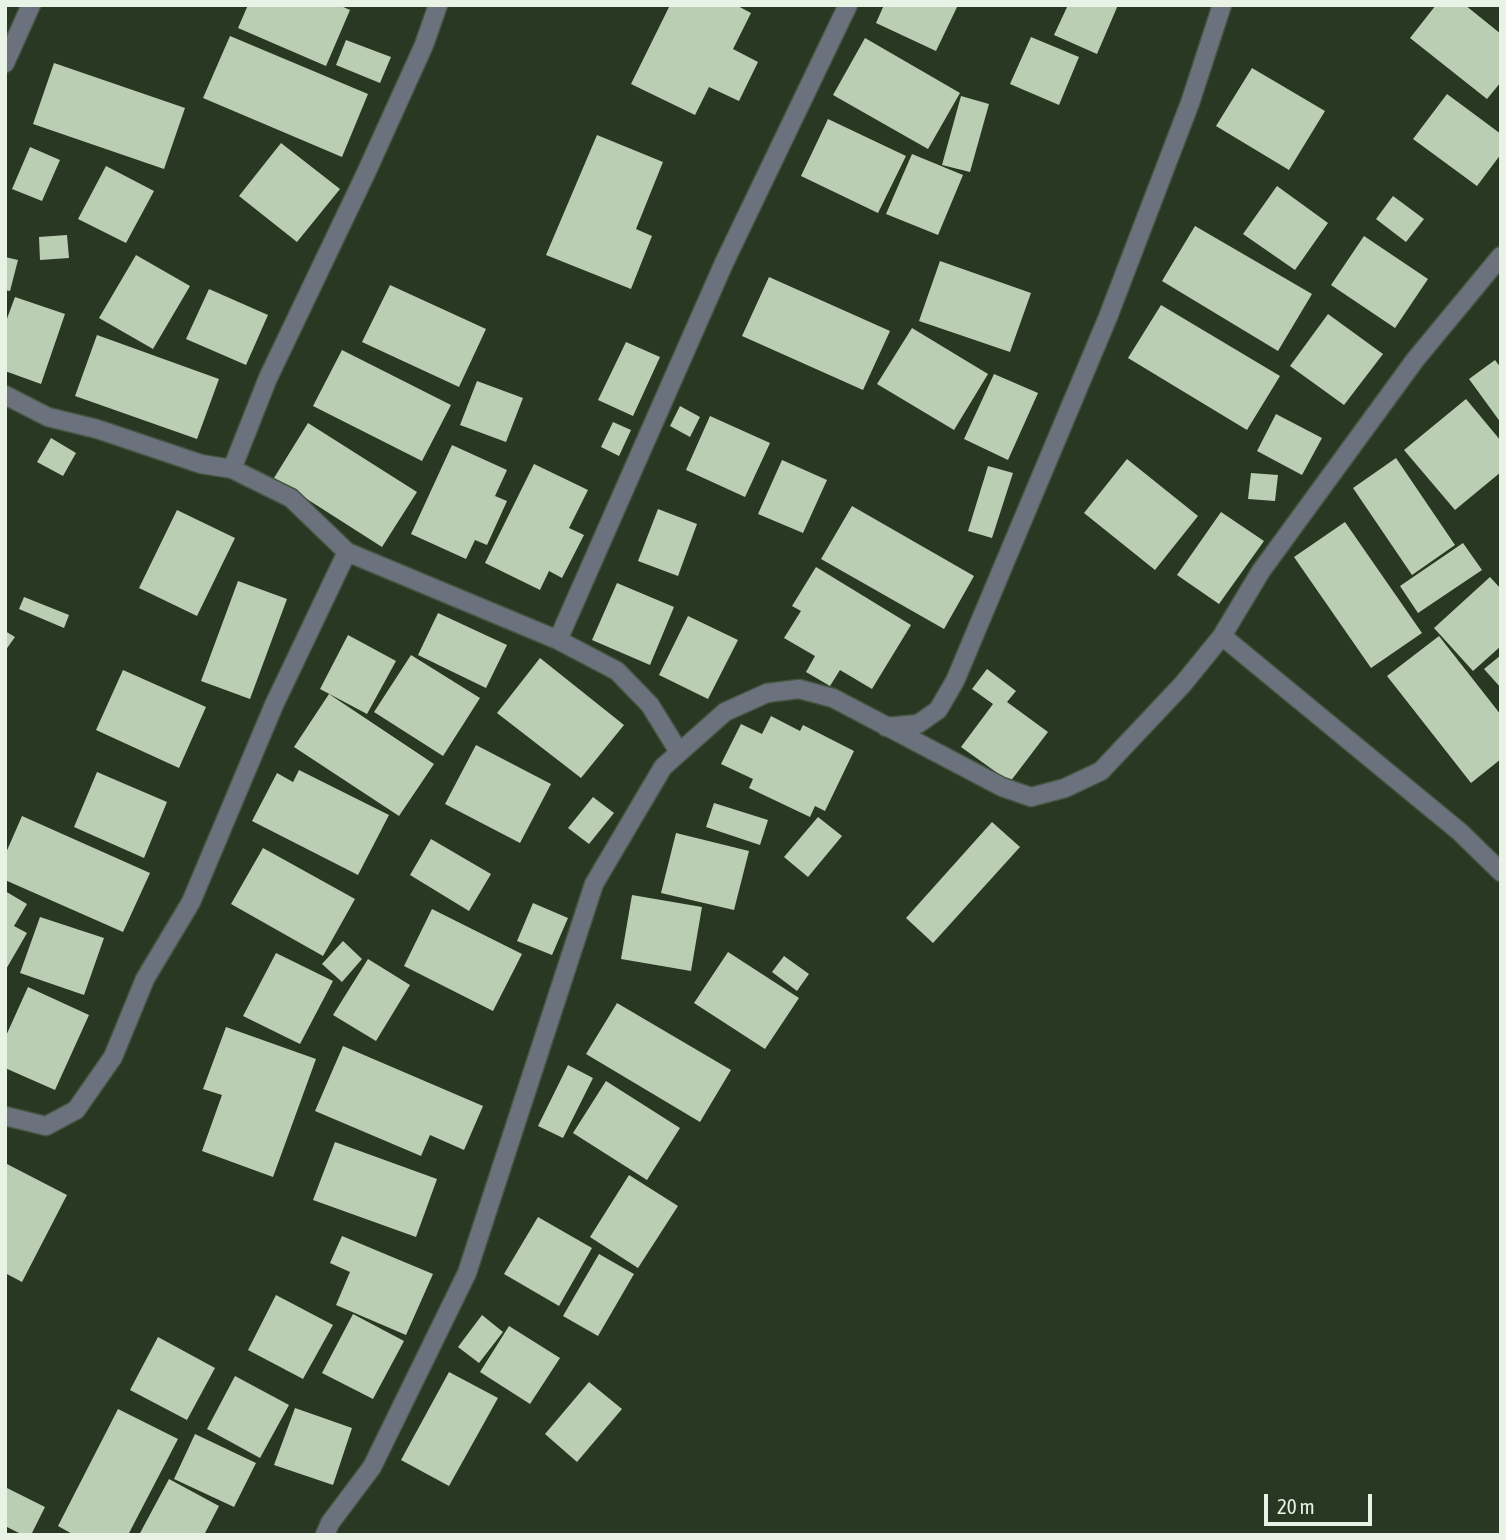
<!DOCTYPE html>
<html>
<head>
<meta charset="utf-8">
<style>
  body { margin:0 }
  #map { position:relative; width:1506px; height:1540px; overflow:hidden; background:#283823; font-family:"Asap Condensed",sans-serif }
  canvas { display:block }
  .frame { position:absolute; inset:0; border:7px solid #e8f2e5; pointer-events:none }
  .scale { position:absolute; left:1264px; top:1494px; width:108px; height:32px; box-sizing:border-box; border:4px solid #e8f2e5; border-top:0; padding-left:9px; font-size:21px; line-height:24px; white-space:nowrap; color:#e8f2e5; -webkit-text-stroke:5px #283823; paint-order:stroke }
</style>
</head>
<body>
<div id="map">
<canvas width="1506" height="1540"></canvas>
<div class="frame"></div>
<div class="scale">20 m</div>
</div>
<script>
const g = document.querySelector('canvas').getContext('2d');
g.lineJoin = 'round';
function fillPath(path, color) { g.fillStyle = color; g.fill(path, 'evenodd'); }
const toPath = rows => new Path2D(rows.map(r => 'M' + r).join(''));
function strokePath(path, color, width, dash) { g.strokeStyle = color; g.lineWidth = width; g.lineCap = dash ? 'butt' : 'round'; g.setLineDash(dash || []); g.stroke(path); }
const building = toPath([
  [248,5,339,5,350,10,326,66,238,28],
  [670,5,736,5,751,13,733,49,758,62,739,101,709,87,695,115,631,84],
  [884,5,958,5,936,51,876,23],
  [1068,5,1118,5,1097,54,1054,35],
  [1436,5,1465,5,1501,34,1501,82,1487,99,1410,38],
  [230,36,368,94,342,157,203,98],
  [1031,37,1079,57,1059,105,1010,84],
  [865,38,960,93,928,149,833,95],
  [346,40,391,57,380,83,336,65],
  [54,63,185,108,164,169,33,124],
  [1252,68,1325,111,1289,170,1216,126],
  [1447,94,1501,134,1501,154,1477,186,1413,139],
  [961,96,989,104,970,172,942,165],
  [828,119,906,156,878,213,801,176],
  [597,135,663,162,636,229,652,236,631,289,546,255],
  [281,143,340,189,297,242,239,196],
  [30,147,60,160,42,201,12,189],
  [912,154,963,175,938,235,886,214],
  [106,166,154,191,126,243,78,219],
  [1277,186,1328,223,1295,270,1243,234],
  [1393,196,1424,219,1406,242,1376,219],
  [1195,226,1312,294,1278,351,1162,281],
  [67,235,69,258,40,260,39,237],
  [1364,236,1428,279,1395,328,1331,285],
  [136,255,190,286,153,349,99,318],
  [5,257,18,260,10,291,5,290],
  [940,261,1031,293,1010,352,919,321],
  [769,277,890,331,863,390,742,336],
  [390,285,486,329,459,387,362,342],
  [209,289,268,315,246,365,186,339],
  [15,297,65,314,41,384,5,371,5,324],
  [1161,305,1280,376,1247,430,1128,358],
  [1328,314,1383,354,1344,405,1290,366],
  [912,328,988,374,954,430,877,384],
  [97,335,219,379,197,439,75,396],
  [626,342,660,357,633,416,598,400],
  [342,350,451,405,422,461,313,406],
  [1495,360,1501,368,1501,423,1469,379],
  [994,374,1038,393,1008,460,964,439],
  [477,381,523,398,506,442,460,425],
  [1466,399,1501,441,1501,472,1455,510,1404,450],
  [680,406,700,417,690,437,670,426],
  [1276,414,1322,438,1302,475,1257,451],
  [710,416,770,443,745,497,686,470],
  [613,422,631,430,619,456,601,447],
  [308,423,417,492,382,547,274,478],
  [51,438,76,453,63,476,37,462],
  [452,445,507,470,495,496,507,501,487,545,475,540,466,559,411,534],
  [1396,458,1455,545,1412,575,1353,488],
  [1127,459,1198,516,1155,570,1084,513],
  [782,460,827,480,803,533,758,514],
  [534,464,588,490,569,528,584,535,562,578,549,571,540,590,485,563],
  [988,466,1013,473,992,538,968,531],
  [1251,473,1278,475,1275,501,1248,499],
  [852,506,974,576,944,629,821,559],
  [658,509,697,524,678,576,638,561],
  [177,510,235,538,197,616,139,588],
  [1221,512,1264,541,1219,604,1177,575],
  [1345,522,1422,633,1371,668,1294,557],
  [1463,543,1482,570,1418,613,1400,586],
  [816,567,911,625,872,689,840,670,830,686,806,672,815,656,784,638,801,611,792,606],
  [1490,577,1501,589,1501,646,1473,671,1434,628],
  [238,581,287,599,250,699,201,681],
  [617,583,674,607,650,665,592,640],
  [24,597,69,615,64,628,19,609],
  [438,613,507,645,486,688,418,655],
  [688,616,738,640,708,699,659,675],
  [5,631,15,637,5,651],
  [348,635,396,661,367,714,320,689],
  [1439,636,1501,715,1501,759,1471,783,1387,676],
  [411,655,480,698,443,756,374,712],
  [1501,655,1501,688,1484,669],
  [540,658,624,725,581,778,497,713],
  [987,669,1016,691,1007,702,1048,732,1010,782,961,747,993,704,972,689],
  [123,670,206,707,179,768,96,730],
  [329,694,434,764,399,816,294,747],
  [771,716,800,731,803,725,854,751,825,811,815,806,810,817,749,788,753,779,721,764,741,724,762,734],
  [476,745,551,784,520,843,445,804],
  [299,770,389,815,358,875,252,821,277,773,293,782],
  [97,772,167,802,144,858,74,827],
  [593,797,614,813,589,844,568,828],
  [714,803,768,820,760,845,706,827],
  [22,816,150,873,123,932,5,880,5,855],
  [818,817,842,836,808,877,784,857],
  [992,822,1020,847,933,943,906,918],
  [676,833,749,851,734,910,661,893],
  [431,839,491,874,469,911,410,875],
  [263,848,355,899,323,956,231,904],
  [5,891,27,904,14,926,27,933,5,971],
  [632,895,702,907,691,971,621,959],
  [533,903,568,918,552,955,517,941],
  [432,909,522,954,493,1011,404,966],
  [40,917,104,938,84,995,20,973],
  [343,941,362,959,342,982,322,964],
  [728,952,799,998,765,1049,694,1003],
  [276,953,333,981,300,1044,243,1016],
  [784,956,809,974,797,991,772,972],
  [368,959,410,985,376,1041,333,1015],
  [28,987,89,1015,55,1090,5,1068,5,1038],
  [617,1003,731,1070,700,1122,586,1054],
  [226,1027,316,1059,273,1177,202,1151,222,1095,203,1089],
  [343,1046,483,1106,464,1150,430,1135,421,1156,315,1111],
  [568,1065,593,1078,563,1138,538,1126],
  [606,1081,680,1128,647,1180,573,1133],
  [335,1142,437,1179,416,1237,313,1200],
  [5,1163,67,1195,22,1282,5,1273],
  [629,1175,678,1206,638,1268,590,1237],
  [538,1217,592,1248,559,1306,504,1274],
  [342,1236,433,1274,406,1335,336,1305,350,1272,330,1263],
  [599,1254,634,1274,598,1336,563,1316],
  [276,1295,333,1325,303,1379,248,1350],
  [353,1314,404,1341,373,1399,322,1373],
  [482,1315,503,1332,479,1363,458,1347],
  [509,1326,560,1358,530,1404,480,1372],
  [158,1337,215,1368,187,1420,130,1390],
  [449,1372,498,1398,449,1486,401,1460],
  [235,1376,289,1405,260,1458,207,1429],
  [589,1382,622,1409,577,1462,545,1434],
  [295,1408,352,1428,333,1485,274,1465],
  [118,1409,178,1439,128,1535,74,1535,58,1526],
  [195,1434,256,1463,234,1507,174,1479],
  [169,1479,219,1506,204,1535,139,1535],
  [5,1487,45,1507,31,1535,23,1535,5,1526]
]);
const minor = toPath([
  [5,63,31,5],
  [5,395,48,417,97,429,201,464,232,469,291,498,347,552],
  [232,469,268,378,366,173,424,45,438,5],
  [1222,636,1460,832,1501,872],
  [558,640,724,263,848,5],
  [886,727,918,724,938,710,955,681,1108,317,1190,103,1222,5],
  [5,1116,46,1126,76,1110,113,1057,145,979,191,902,274,705,347,552,558,640,617,671,650,705,679,752],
  [325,1535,330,1523,372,1467,467,1273,594,884,663,767,725,712,767,693,799,689,833,698,1002,787,1031,797,1065,788,1101,771,1183,684,1222,636,1261,571,1415,360,1501,256]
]);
fillPath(building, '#baceb4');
strokePath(minor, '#475642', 21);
strokePath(minor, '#6c727d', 18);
</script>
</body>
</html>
